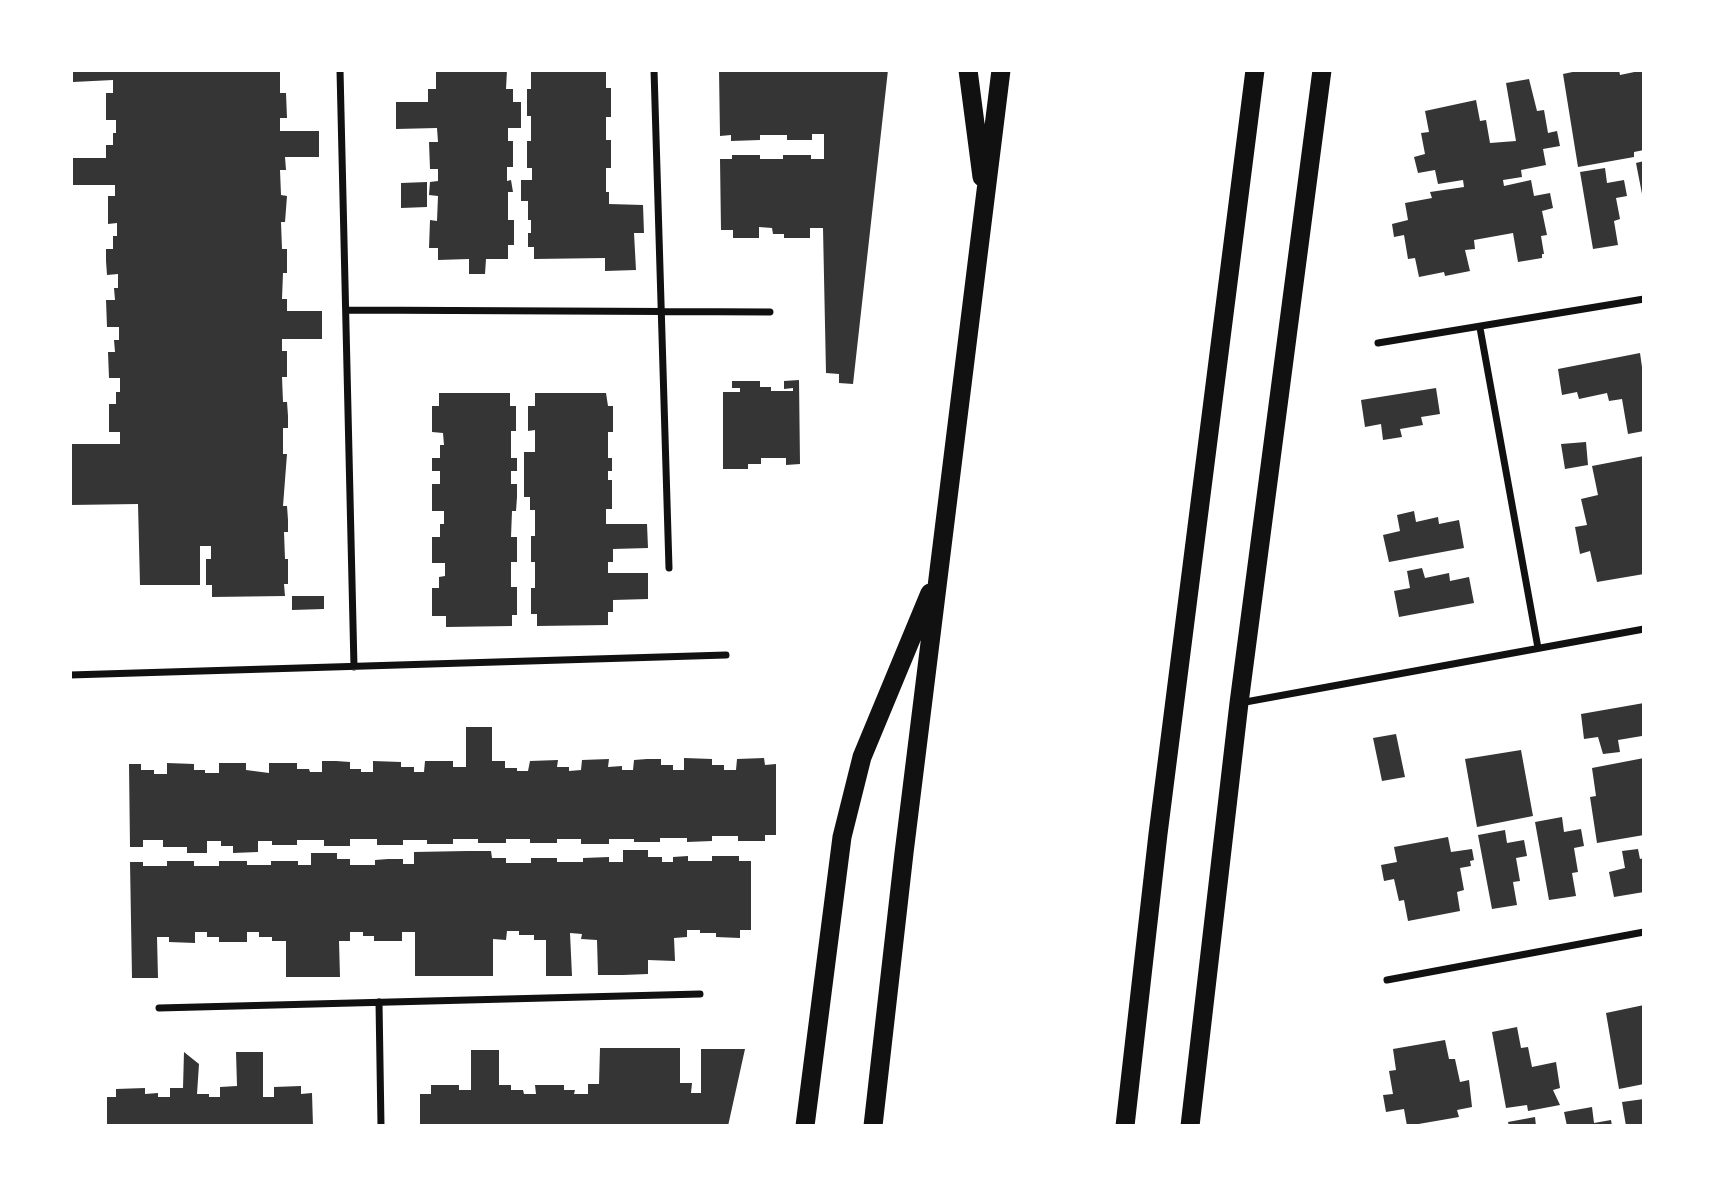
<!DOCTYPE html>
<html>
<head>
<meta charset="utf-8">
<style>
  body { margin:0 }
  #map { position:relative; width:1714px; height:1196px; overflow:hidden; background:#fff; font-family:Karla,sans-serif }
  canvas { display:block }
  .frame { position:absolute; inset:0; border:72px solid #fff; pointer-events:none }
</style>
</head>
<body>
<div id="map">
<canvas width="1714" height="1196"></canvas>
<div class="frame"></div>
</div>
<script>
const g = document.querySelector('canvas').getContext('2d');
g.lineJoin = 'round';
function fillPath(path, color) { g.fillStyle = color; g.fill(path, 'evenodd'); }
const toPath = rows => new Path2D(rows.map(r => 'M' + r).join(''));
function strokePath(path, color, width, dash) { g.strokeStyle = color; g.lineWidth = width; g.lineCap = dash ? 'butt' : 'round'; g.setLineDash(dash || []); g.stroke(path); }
const building = toPath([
  [73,70,280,70,280,93,286,93,287,118,280,118,280,131,319,131,319,157,285,157,286,170,280,170,281,195,287,196,285,222,281,222,282,249,287,249,287,273,283,273,282,299,287,299,287,311,322,311,322,339,282,339,282,351,287,351,287,377,282,377,283,402,287,402,288,416,288,428,283,428,283,454,287,454,283,506,287,506,288,520,288,532,284,532,285,559,288,559,288,584,284,584,285,596,212,597,212,585,206,585,206,559,211,559,211,546,200,546,200,585,140,585,138,504,70,505,70,444,120,444,120,432,109,432,109,404,116,404,116,392,120,392,120,378,109,378,108,352,115,352,114,340,119,340,119,327,107,327,106,300,115,300,114,288,118,288,118,274,107,275,106,261,106,249,113,249,113,236,117,236,117,223,108,224,108,196,115,196,115,185,73,185,73,158,106,158,106,145,113,145,113,133,116,133,116,120,106,120,106,93,113,93,113,80,73,82],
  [436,70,507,70,506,89,513,89,513,102,521,102,521,128,508,128,508,141,513,141,513,167,507,167,507,181,511,180,513,192,508,192,508,220,514,220,514,245,508,245,508,259,486,259,485,274,469,274,469,259,438,260,438,248,429,248,430,220,437,221,438,196,429,195,430,182,438,181,438,169,430,169,429,142,438,142,437,128,396,129,396,102,428,102,428,89,436,89],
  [531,70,606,70,606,88,611,88,611,117,606,117,606,140,611,140,611,168,606,168,606,192,609,192,609,204,643,205,644,233,634,233,636,270,605,271,605,258,534,259,534,247,528,247,528,233,531,233,531,220,528,220,528,201,521,201,521,180,532,180,532,168,527,168,527,141,531,141,531,116,527,116,527,89,531,89],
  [719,70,888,70,853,384,839,383,839,374,826,373,823,228,810,228,810,238,784,238,784,234,773,234,772,228,759,227,759,238,733,238,733,230,721,230,720,159,732,159,732,155,760,155,760,159,783,159,783,155,811,155,811,159,824,159,824,134,812,134,812,140,787,140,787,135,760,135,760,140,731,141,731,135,720,136],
  [1582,70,1619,70,1620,75,1644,70,1644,150,1634,152,1634,157,1578,167,1563,74],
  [1529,79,1537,111,1544,110,1548,133,1557,131,1560,146,1543,149,1546,165,1521,170,1522,177,1503,180,1504,186,1531,180,1534,196,1550,193,1553,208,1542,211,1547,235,1541,236,1544,254,1542,254,1542,258,1518,262,1513,233,1474,240,1475,249,1465,250,1470,271,1445,276,1444,272,1419,277,1415,258,1408,259,1404,235,1394,237,1392,224,1408,220,1405,203,1432,198,1430,192,1464,187,1463,180,1438,184,1435,170,1418,173,1414,157,1425,154,1421,133,1429,132,1425,111,1476,100,1480,121,1486,120,1490,143,1516,141,1506,83],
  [1644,161,1644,199,1643,199,1636,163],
  [1605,168,1607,183,1624,180,1627,196,1616,198,1620,219,1614,221,1618,245,1593,249,1580,172],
  [427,182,427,207,401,208,401,183],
  [1640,353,1644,381,1644,431,1628,434,1622,399,1609,401,1607,393,1579,399,1577,392,1562,395,1558,369],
  [799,380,800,464,786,465,786,458,761,458,761,464,748,464,748,469,723,469,723,392,740,392,740,388,732,388,732,381,760,381,760,387,771,387,771,391,793,391,793,388,784,389,784,381],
  [1436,388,1440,414,1421,417,1423,425,1400,429,1402,437,1383,440,1381,424,1365,427,1361,400],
  [439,393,510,393,510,406,516,406,516,431,511,431,511,458,517,458,517,471,511,471,511,484,517,484,517,497,516,511,512,511,511,537,517,537,517,562,511,562,511,587,517,587,517,615,512,615,512,626,446,627,446,616,432,616,432,588,439,588,439,577,445,576,445,563,432,563,432,537,440,537,440,524,444,524,444,511,432,511,432,484,440,484,440,471,432,471,432,458,440,458,440,445,444,445,443,433,432,432,432,406,439,406],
  [535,393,606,393,608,406,613,406,613,432,608,432,608,458,612,458,612,471,608,471,608,480,612,480,612,509,606,509,606,524,647,524,648,548,613,549,613,562,608,562,608,573,648,573,648,599,613,600,613,612,608,612,608,625,537,626,537,614,531,614,531,588,535,588,535,562,531,562,531,536,535,536,535,510,530,510,530,497,524,497,524,452,535,452,535,430,528,431,528,406,535,406],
  [1586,442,1588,465,1565,469,1561,444],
  [1644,456,1644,574,1597,582,1590,551,1580,554,1575,527,1587,525,1581,499,1598,495,1592,466],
  [1414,511,1416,522,1438,517,1439,524,1459,520,1464,548,1389,562,1383,535,1400,531,1397,515],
  [1422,568,1425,578,1449,573,1450,581,1469,577,1474,603,1399,617,1394,591,1410,588,1407,571],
  [292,596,324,596,324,609,292,610],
  [1644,703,1642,736,1618,740,1620,752,1603,754,1598,737,1584,739,1581,714],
  [466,727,492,727,492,761,505,761,505,768,517,768,517,771,528,771,530,761,558,760,557,767,569,767,569,771,581,770,582,760,609,759,608,767,622,766,622,770,633,770,634,760,647,759,661,759,661,765,673,765,673,770,684,770,684,758,712,759,712,765,724,765,724,770,736,770,737,759,764,758,765,765,776,764,776,835,765,835,765,841,738,841,738,836,712,836,712,841,687,842,687,838,660,838,660,842,634,842,634,839,609,839,609,844,581,844,581,839,557,839,557,843,530,843,530,839,506,839,506,843,478,843,478,839,453,839,453,844,427,844,427,840,403,840,403,845,377,845,377,839,350,839,350,846,324,846,324,840,297,840,297,845,272,845,272,841,258,841,258,852,233,853,233,846,221,846,221,841,207,841,207,853,187,853,187,847,163,847,163,840,143,840,143,847,130,847,129,764,141,764,141,770,154,770,154,774,167,774,167,763,194,764,194,770,205,770,205,773,219,773,219,763,246,763,246,770,269,773,269,763,297,763,297,769,309,769,310,772,322,772,322,761,336,761,350,762,350,769,361,769,361,772,373,772,373,761,401,762,401,767,414,767,414,772,424,772,425,761,453,761,453,767,466,767],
  [1396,734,1405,777,1382,781,1373,738],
  [1521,750,1533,816,1477,827,1465,759],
  [1644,758,1644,835,1597,843,1590,797,1596,796,1592,768],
  [1562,817,1564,832,1581,829,1584,846,1574,848,1578,872,1572,873,1576,896,1549,900,1535,822],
  [1505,830,1507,843,1524,840,1527,856,1516,858,1520,881,1513,882,1517,905,1492,909,1478,835],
  [1448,837,1451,852,1472,849,1474,860,1470,861,1471,866,1460,868,1464,890,1457,892,1460,911,1408,921,1404,900,1399,901,1394,879,1384,881,1381,865,1397,862,1394,847],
  [1638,849,1640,859,1644,858,1644,892,1614,897,1609,872,1625,868,1622,851],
  [623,850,648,850,648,857,662,857,662,862,673,862,673,857,688,856,688,861,712,861,712,856,739,856,739,861,751,861,751,930,740,930,740,938,716,937,716,933,700,933,700,930,687,930,687,937,674,938,675,961,648,960,648,974,623,975,598,975,597,940,581,939,582,934,570,933,572,976,546,976,546,940,534,940,534,935,519,935,519,931,507,931,506,940,493,939,493,976,415,976,415,932,402,932,402,941,374,941,374,936,363,936,363,932,350,932,350,941,339,941,340,977,286,977,286,941,272,941,272,937,259,937,259,932,247,932,247,942,219,942,219,937,207,937,207,932,195,932,195,943,169,942,169,937,157,937,158,978,132,978,130,862,143,862,143,866,167,866,167,861,194,861,194,866,219,866,219,861,247,861,247,865,271,865,271,861,298,861,298,865,311,865,311,853,337,853,337,859,350,859,350,865,375,865,375,860,388,859,403,859,403,864,414,864,414,852,467,851,491,851,492,858,506,858,506,863,531,863,531,858,557,858,557,862,583,862,583,858,609,857,609,862,623,862],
  [1644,1005,1644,1084,1619,1089,1606,1013],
  [1517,1027,1521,1048,1528,1047,1532,1067,1556,1062,1560,1088,1553,1090,1560,1105,1528,1111,1527,1105,1506,1108,1492,1032],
  [1445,1040,1449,1059,1455,1059,1460,1082,1469,1080,1472,1107,1457,1110,1459,1117,1407,1126,1404,1109,1386,1112,1383,1095,1393,1094,1389,1071,1396,1070,1393,1049],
  [600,1048,680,1048,680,1083,692,1083,691,1093,701,1093,701,1049,745,1049,728,1126,420,1126,420,1094,431,1094,431,1085,459,1085,459,1090,471,1090,471,1050,499,1050,499,1085,511,1085,511,1090,523,1090,524,1094,536,1094,535,1085,564,1085,564,1090,575,1090,574,1094,588,1094,588,1084,599,1084],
  [184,1052,199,1064,197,1094,209,1094,209,1097,220,1097,220,1087,237,1086,236,1052,263,1052,263,1097,274,1097,274,1087,301,1086,301,1094,312,1093,313,1126,107,1126,107,1097,116,1097,116,1089,145,1088,145,1094,158,1093,158,1097,170,1097,170,1088,183,1088],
  [1644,1099,1644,1126,1626,1126,1622,1102],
  [1592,1107,1594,1123,1611,1120,1612,1126,1567,1126,1564,1112],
  [1535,1117,1536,1126,1509,1126,1508,1122]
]);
const minor = toPath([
  [340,70,354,667],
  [654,70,669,568],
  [346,310,770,312],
  [1480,328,1538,648],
  [1378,343,1644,299],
  [70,675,726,655],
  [1240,703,1644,629],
  [1387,980,1644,932],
  [379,1002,381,1126],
  [159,1008,700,994]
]);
const trunk = toPath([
  [968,70,982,177],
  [805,1126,842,837,862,757,930,593],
  [873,1126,904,853,1001,70],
  [1125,1126,1158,834,1255,70],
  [1190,1126,1239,703,1322,70]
]);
fillPath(building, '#353535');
strokePath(minor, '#111', 7);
strokePath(trunk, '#111', 19);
</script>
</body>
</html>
